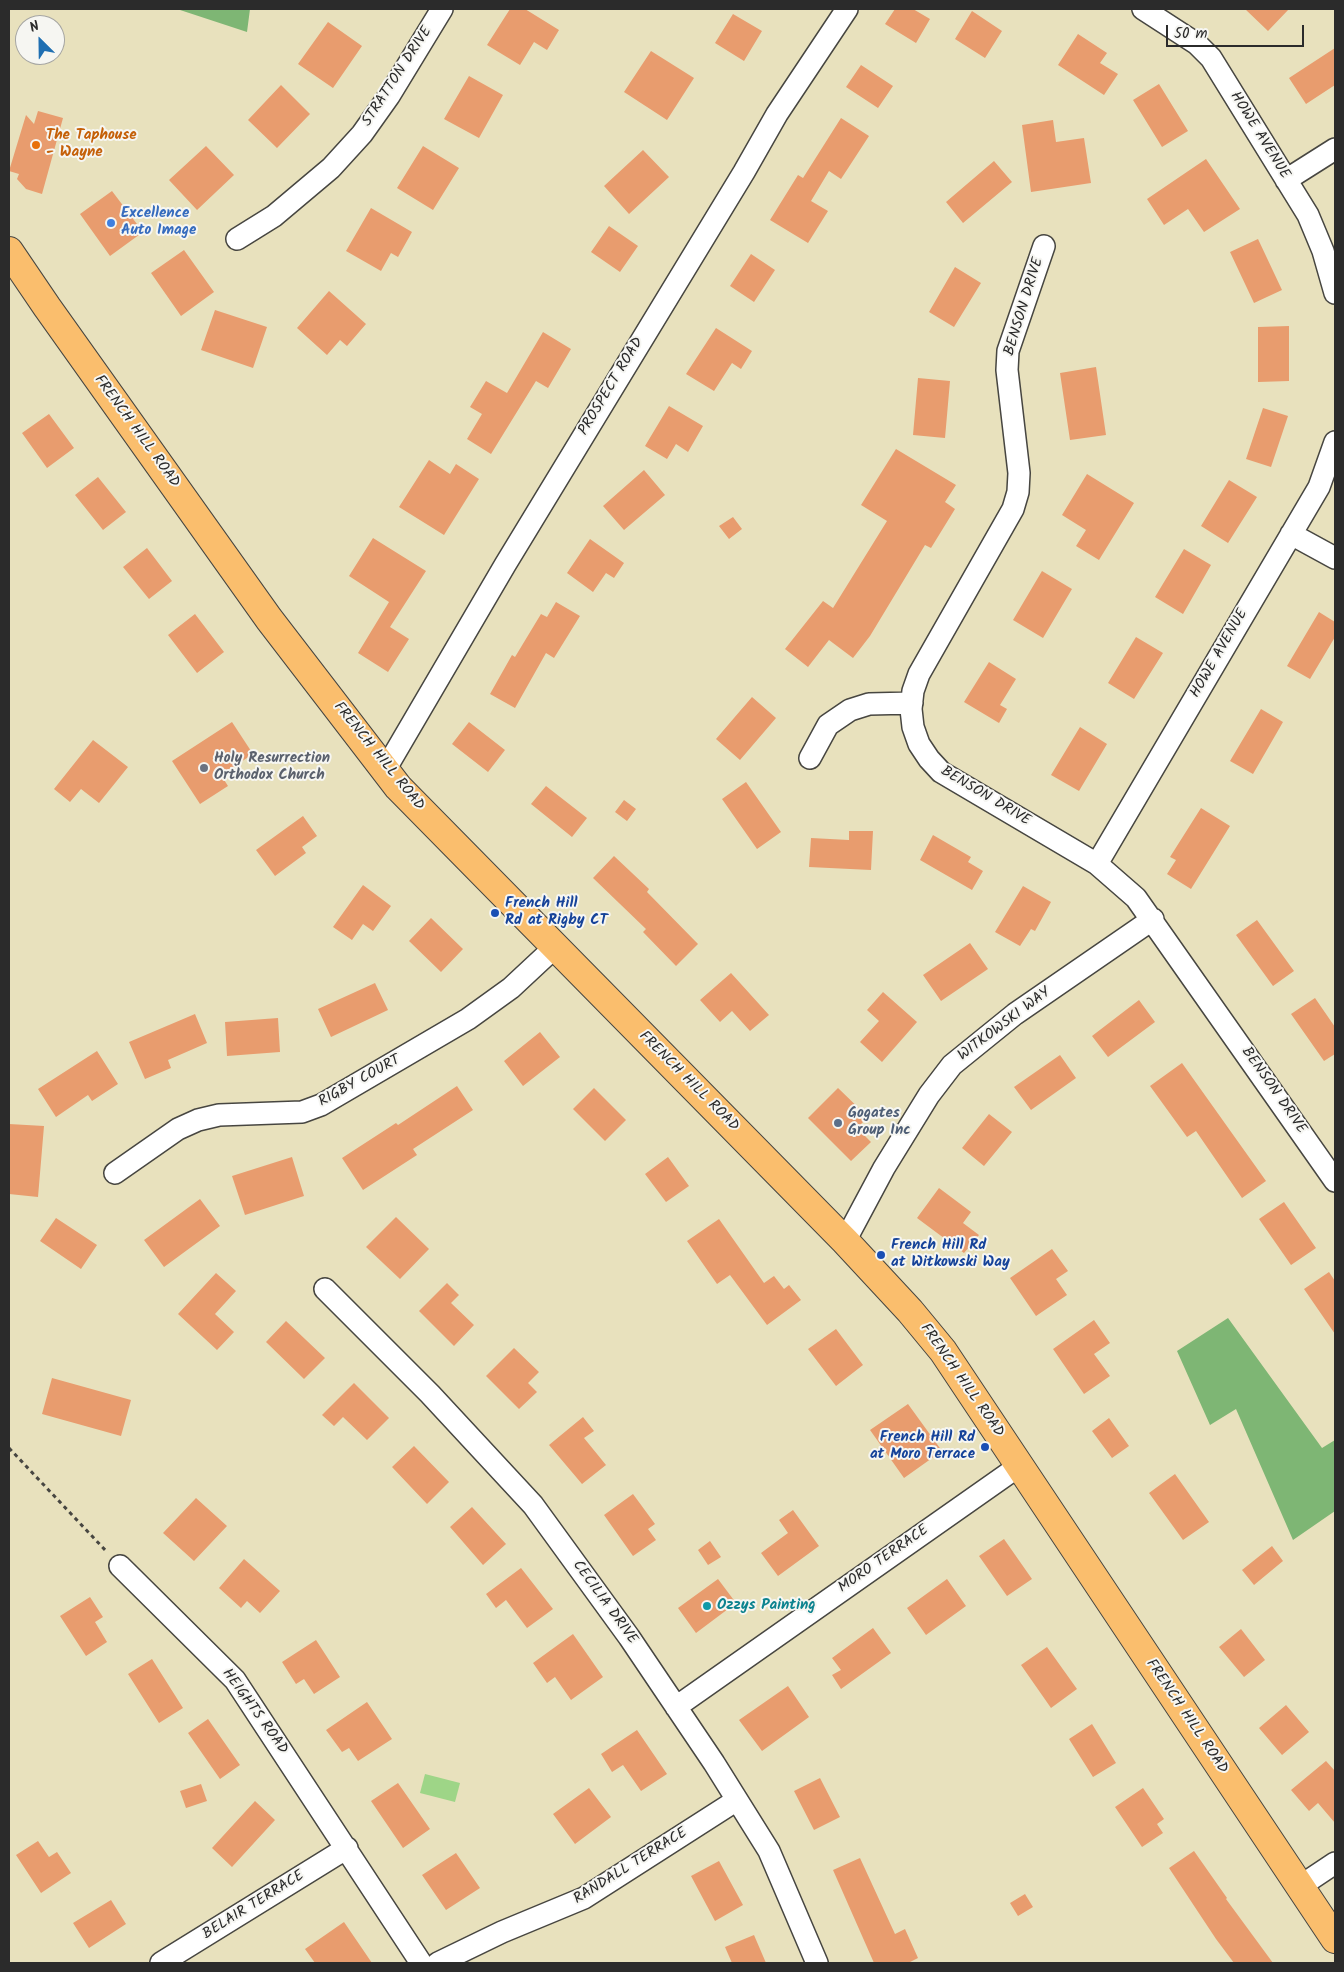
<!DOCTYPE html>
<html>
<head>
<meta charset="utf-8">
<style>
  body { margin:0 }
  #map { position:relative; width:1344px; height:1972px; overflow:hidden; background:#e8e1bd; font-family:Kalam,sans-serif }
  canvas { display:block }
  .frame { position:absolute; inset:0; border:10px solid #2b2b2b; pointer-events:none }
  .north { position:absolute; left:15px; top:15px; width:50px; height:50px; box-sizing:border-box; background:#f6f6f2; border:1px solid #a5a5a2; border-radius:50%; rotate:337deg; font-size:14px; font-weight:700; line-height:20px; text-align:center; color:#2b2b2b }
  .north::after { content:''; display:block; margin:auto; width:18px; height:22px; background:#1f6fb2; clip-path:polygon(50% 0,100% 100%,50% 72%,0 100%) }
  .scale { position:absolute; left:1166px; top:25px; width:138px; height:22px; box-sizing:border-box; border:2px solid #2b2b2b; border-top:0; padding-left:6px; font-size:15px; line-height:18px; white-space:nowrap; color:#2b2b2b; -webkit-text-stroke:4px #f6f6f2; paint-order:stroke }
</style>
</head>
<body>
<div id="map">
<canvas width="1344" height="1972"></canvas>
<div class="frame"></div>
<div class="north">N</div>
<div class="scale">50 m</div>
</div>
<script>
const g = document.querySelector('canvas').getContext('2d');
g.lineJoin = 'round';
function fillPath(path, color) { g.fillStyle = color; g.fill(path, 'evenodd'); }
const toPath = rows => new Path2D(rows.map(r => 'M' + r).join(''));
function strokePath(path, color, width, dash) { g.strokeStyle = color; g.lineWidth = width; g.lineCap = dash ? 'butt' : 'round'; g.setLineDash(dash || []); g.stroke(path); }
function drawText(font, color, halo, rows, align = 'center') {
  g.font = font + ' Kalam,sans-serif'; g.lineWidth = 4; g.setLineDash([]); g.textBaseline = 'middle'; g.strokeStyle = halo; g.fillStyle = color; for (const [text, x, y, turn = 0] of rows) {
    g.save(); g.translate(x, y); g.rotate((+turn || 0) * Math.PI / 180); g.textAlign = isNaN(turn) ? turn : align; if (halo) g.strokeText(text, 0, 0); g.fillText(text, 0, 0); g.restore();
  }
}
const green = toPath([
  [425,1774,460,1783,455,1802,420,1793]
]);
const forest = toPath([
  [177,9,250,9,247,32],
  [1228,1318,1322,1448,1335,1440,1335,1511,1293,1540,1236,1409,1210,1425,1177,1351]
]);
const building = toPath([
  [510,9,525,9,559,30,547,50,534,42,520,65,487,45],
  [895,9,913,9,930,19,916,43,885,24],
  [1245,9,1289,9,1268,31],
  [972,11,1002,31,985,58,955,39],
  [733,14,762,31,744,61,715,43],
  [328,22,362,46,333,88,298,64],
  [1078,34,1107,53,1100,63,1118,74,1104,95,1058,65],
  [1335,48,1335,85,1306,104,1289,78],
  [651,51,694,78,667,120,624,92],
  [861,65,893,86,878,108,846,87],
  [469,76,503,95,479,138,444,119],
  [1159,84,1188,131,1162,147,1133,100],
  [281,85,310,114,277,148,248,120],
  [38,111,63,118,42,194,26,189,17,179,19,174,9,171,26,115,34,124],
  [841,118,869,136,841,179,829,171,811,201,828,211,808,243,770,220,798,175,803,178],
  [1053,120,1056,142,1084,138,1091,183,1031,192,1022,125],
  [206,146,234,175,197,210,169,180],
  [423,146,459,168,433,210,397,188],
  [643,150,669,177,629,214,604,186],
  [1206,159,1240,209,1204,232,1188,209,1164,225,1147,199],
  [994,161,1012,182,963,223,946,202],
  [112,191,143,232,110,256,80,214],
  [371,208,412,232,398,257,391,253,381,271,346,251],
  [609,226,638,246,620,272,591,252],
  [1258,239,1282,290,1254,303,1230,252],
  [184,250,214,292,181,316,151,273],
  [751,254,775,270,754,302,730,286],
  [955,267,981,283,954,327,929,312],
  [329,291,366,324,347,346,340,340,327,355,297,328],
  [215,310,267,327,253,368,201,350],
  [1289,326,1289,381,1258,382,1258,327],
  [716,328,752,351,741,369,732,363,714,391,686,374],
  [543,332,571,349,548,388,536,381,491,454,467,439,482,414,470,407,486,381,507,393],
  [1096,367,1106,435,1070,440,1060,373],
  [918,378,950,381,945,438,913,435],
  [669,406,703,426,688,452,676,444,667,459,645,446],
  [1263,408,1288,416,1271,467,1246,459],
  [49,414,74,448,47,468,22,433],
  [896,449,956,485,945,502,955,509,931,548,925,545,870,636,853,658,829,640,808,667,785,649,823,601,833,608,887,521,861,505],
  [429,460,450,474,456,464,479,479,444,535,399,507],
  [644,470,665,495,624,530,603,506],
  [1087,474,1134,503,1099,560,1076,546,1086,530,1062,515],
  [98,477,126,512,103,530,75,495],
  [1229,480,1257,497,1228,543,1201,526],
  [733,517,742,529,729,539,719,526],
  [373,538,426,571,390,627,409,639,388,672,358,653,389,602,349,576],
  [590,539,624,563,614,578,606,573,593,592,567,573],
  [147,548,172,581,149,599,123,567],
  [1184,549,1211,565,1183,614,1155,597],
  [1042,571,1072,589,1043,638,1013,620],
  [556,602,580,616,554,658,546,653,515,708,490,694,512,655,515,657,541,614,547,617],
  [1319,612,1335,622,1335,637,1310,679,1287,666],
  [195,614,224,652,197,673,168,635],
  [1136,637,1163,653,1134,699,1108,683],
  [989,662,1016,679,1000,705,1007,709,999,723,964,702],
  [752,697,776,718,740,760,716,739],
  [1261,709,1283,722,1253,774,1230,761],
  [232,722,253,754,221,775,228,786,200,804,172,761],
  [469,722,505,750,488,772,452,744],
  [1080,727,1107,744,1079,791,1051,775],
  [93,740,128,767,99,803,81,789,70,802,54,789],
  [746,782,781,832,757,849,722,799],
  [546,786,587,818,572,837,531,804],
  [624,800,636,809,627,821,615,812],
  [1201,808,1230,826,1191,889,1167,874,1176,860,1170,857],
  [303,816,317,836,302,847,306,853,275,876,256,850],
  [849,831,873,831,871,870,809,867,811,838,849,840],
  [933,835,971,857,968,862,983,871,972,890,920,860],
  [614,856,649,889,647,892,698,944,676,966,643,932,646,929,593,878],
  [363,885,391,906,373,931,363,924,352,940,333,927],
  [1023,886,1051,902,1035,931,1031,929,1020,946,995,932],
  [431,918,463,949,441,972,409,941],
  [1257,920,1294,971,1273,986,1236,935],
  [970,943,988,969,941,1001,923,975],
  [731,973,769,1015,750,1031,732,1011,720,1022,700,1000],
  [375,983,388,1010,331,1037,318,1009],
  [883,992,917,1022,882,1062,860,1042,879,1021,867,1010],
  [1315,998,1335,1027,1335,1054,1324,1061,1291,1014],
  [1139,1000,1155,1022,1108,1057,1092,1036],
  [195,1014,207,1043,168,1060,171,1068,145,1079,129,1042],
  [278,1018,280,1052,227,1056,225,1022],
  [540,1032,560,1057,523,1086,504,1061],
  [97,1051,118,1084,92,1101,88,1095,56,1117,38,1089],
  [1060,1055,1076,1078,1031,1110,1014,1087],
  [1182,1063,1266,1181,1242,1198,1196,1131,1187,1137,1150,1086],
  [457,1086,473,1110,413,1149,417,1155,363,1190,342,1158,396,1123,398,1125],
  [594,1088,626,1120,605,1141,573,1109],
  [838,1088,868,1117,857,1128,871,1142,851,1161,808,1118],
  [989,1114,1012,1132,984,1166,962,1148],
  [9,1124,44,1126,38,1197,9,1194],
  [292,1157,304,1196,245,1215,232,1176],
  [668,1157,689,1186,666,1202,645,1174],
  [939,1188,971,1212,963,1223,979,1235,964,1253,917,1218],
  [200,1199,220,1226,164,1267,144,1240],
  [1284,1202,1316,1248,1291,1265,1259,1219],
  [396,1217,429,1249,400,1279,366,1247],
  [56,1218,97,1245,81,1269,40,1241],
  [719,1219,764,1283,774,1276,784,1289,789,1285,801,1300,767,1325,730,1275,717,1284,687,1241],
  [1052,1249,1068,1271,1056,1279,1067,1295,1036,1316,1010,1278],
  [1329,1272,1335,1281,1335,1334,1304,1289],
  [216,1273,236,1291,215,1314,234,1332,217,1350,178,1314],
  [447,1283,459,1295,451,1303,474,1325,454,1346,419,1311],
  [1094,1320,1110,1343,1094,1354,1110,1376,1084,1394,1053,1349],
  [286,1321,325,1358,304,1379,266,1342],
  [836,1329,863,1365,836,1386,808,1349],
  [514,1348,539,1372,528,1383,537,1392,519,1409,486,1376],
  [52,1378,131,1400,121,1436,42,1414],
  [354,1383,389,1418,367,1440,343,1417,334,1426,322,1415],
  [908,1404,942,1451,904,1478,870,1430],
  [583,1417,594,1431,584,1438,606,1465,582,1484,549,1445],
  [1109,1418,1129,1446,1112,1458,1092,1431],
  [414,1446,449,1482,427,1504,392,1467],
  [1175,1474,1209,1522,1183,1540,1149,1493],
  [633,1494,655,1524,648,1529,656,1540,633,1556,604,1515],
  [196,1498,227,1526,194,1561,163,1533],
  [472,1507,506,1544,483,1565,450,1527],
  [793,1510,819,1546,778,1576,761,1553,788,1533,779,1520],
  [1004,1539,1032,1579,1007,1596,979,1556],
  [710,1541,721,1557,708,1565,698,1550],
  [1272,1546,1283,1561,1254,1585,1242,1570],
  [244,1559,280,1591,260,1613,247,1601,241,1608,219,1588],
  [521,1568,553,1609,527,1628,506,1600,496,1608,486,1594],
  [718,1579,736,1603,696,1633,678,1608],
  [947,1579,966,1606,926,1635,907,1608],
  [90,1597,103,1617,95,1622,107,1642,86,1656,60,1616],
  [873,1628,891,1653,841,1689,832,1675,841,1670,832,1658],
  [1241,1629,1265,1660,1244,1677,1219,1647],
  [573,1634,603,1677,571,1700,555,1677,547,1683,533,1663],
  [316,1640,340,1677,314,1694,304,1679,296,1684,282,1662],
  [1047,1647,1077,1689,1051,1708,1021,1665],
  [152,1659,183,1708,159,1723,128,1674],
  [788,1686,809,1717,762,1751,739,1720],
  [367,1702,392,1739,358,1761,349,1748,342,1752,326,1730],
  [1286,1705,1309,1732,1282,1755,1259,1728],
  [208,1719,240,1765,220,1779,188,1733],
  [1092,1724,1116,1763,1093,1777,1069,1739],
  [637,1730,667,1774,641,1791,623,1765,612,1772,601,1754],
  [1326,1761,1335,1771,1335,1823,1318,1803,1309,1811,1291,1790],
  [820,1778,840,1817,814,1830,794,1791],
  [398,1783,430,1829,403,1848,371,1801],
  [201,1784,207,1801,186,1808,180,1791],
  [589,1788,611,1817,575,1844,553,1814],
  [1143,1788,1164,1819,1157,1824,1163,1833,1142,1847,1115,1807],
  [255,1801,275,1820,232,1867,212,1848],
  [38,1841,49,1857,57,1852,71,1873,41,1893,16,1855],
  [1194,1851,1227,1898,1226,1899,1273,1963,1234,1963,1216,1939,1169,1868],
  [456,1853,480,1888,446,1910,422,1875],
  [860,1858,895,1934,905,1929,918,1958,908,1963,874,1963,833,1870],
  [719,1861,743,1905,715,1921,691,1876],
  [1025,1894,1033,1907,1018,1916,1010,1903],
  [111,1900,126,1924,89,1948,73,1923],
  [344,1922,372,1963,315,1963,305,1949],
  [754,1935,766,1963,732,1963,725,1947]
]);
const path = toPath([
  [9,1448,107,1552]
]);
const minor = toPath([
  [1143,9,1197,44,1211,58,1308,215,1323,251,1335,293],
  [1286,180,1335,149],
  [237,239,274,216,331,168,362,134,389,96,442,9],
  [1044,246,1008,351,1007,370,1019,473,1018,492,1013,509,919,674,913,691,911,709,913,727,919,744,929,759,941,772,1097,864,1136,898,1335,1181],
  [1291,534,1335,558],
  [810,758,828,725,850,710,869,704,912,703],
  [385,770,505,565,744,172,777,114,847,9],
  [1097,864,1319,487,1335,442],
  [115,1173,178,1129,198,1120,219,1115,302,1112,321,1105,468,1019,511,988,555,947],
  [845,1241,884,1168,929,1095,952,1065,1015,1014,1153,919],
  [325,1289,430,1394,533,1505,629,1637,714,1763,769,1851,817,1963],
  [120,1566,235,1680,421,1963],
  [676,1707,1019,1466],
  [1299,1887,1335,1863],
  [161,1963,347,1848],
  [438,1963,502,1932,584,1898,737,1800]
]);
const major = toPath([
  [9,251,47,307,269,619,398,787,845,1241,910,1311,943,1351,1335,1939]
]);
const markers = [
  [36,145,5,"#e8710a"],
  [111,223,5,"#3f7fe0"],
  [204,768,5,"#6b7280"],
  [495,913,5,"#1a4fb4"],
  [838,1123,5,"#5c6f8a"],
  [881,1255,5,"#1a4fb4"],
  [985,1447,5,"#1a4fb4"],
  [707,1606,5,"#0f9aa8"]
];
const streetNames = [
  ["STRATTON DRIVE",398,77,-57],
  ["HOWE AVENUE",1259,136,58],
  ["BENSON DRIVE",1025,307,-73],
  ["PROSPECT ROAD",612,387,-59],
  ["FRENCH HILL ROAD",136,432,54],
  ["HOWE AVENUE",1220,654,-60],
  ["FRENCH HILL ROAD",378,757,51],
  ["BENSON DRIVE",985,797,31],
  ["WITKOWSKI WAY",1005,1025,-37],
  ["RIGBY COURT",360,1082,-29],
  ["FRENCH HILL ROAD",688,1082,45],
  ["BENSON DRIVE",1273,1091,55],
  ["FRENCH HILL ROAD",961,1381,55],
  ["MORO TERRACE",884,1560,-35],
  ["CECILIA DRIVE",604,1603,54],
  ["HEIGHTS ROAD",254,1712,54],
  ["FRENCH HILL ROAD",1186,1717,56],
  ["RANDALL TERRACE",631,1867,-32],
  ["BELAIR TERRACE",254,1906,-32]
];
const foodNames = [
  ["The Taphouse",46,136],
  ["- Wayne",46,153]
];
const shopNames = [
  ["Excellence",121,214],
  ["Auto Image",121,231]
];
const worshipNames = [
  ["Holy Resurrection",214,759],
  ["Orthodox Church",214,776]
];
const transitNames = [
  ["French Hill",505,904],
  ["Rd at Rigby CT",505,921],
  ["French Hill Rd",891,1246],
  ["at Witkowski Way",891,1263],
  ["French Hill Rd",975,1438,"right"],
  ["at Moro Terrace",975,1455,"right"]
];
const serviceNames = [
  ["Gogates",848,1114],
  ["Group Inc",848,1131]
];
const cultureNames = [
  ["Ozzys Painting",717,1606]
];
fillPath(green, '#9ed587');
fillPath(forest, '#7eb674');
fillPath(building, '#e89c6e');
strokePath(minor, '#474641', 24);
strokePath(major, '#474641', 30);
strokePath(path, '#474641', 3, [4, 4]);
strokePath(minor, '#fff', 21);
strokePath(major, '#fabe6d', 28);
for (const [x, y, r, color] of markers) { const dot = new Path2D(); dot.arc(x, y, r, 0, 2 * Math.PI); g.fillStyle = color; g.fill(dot); strokePath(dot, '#f6f6f2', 2); }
drawText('15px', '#2b2b2b', '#f6f6f2', streetNames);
drawText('bold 15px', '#c56008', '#f6f6f2', foodNames, 'left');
drawText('bold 15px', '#366cbe', '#f6f6f2', shopNames, 'left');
drawText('bold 15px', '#5b616d', '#f6f6f2', worshipNames, 'left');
drawText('bold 15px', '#164399', '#f6f6f2', transitNames, 'left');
drawText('bold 15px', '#4e5e75', '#f6f6f2', serviceNames, 'left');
drawText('bold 15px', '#0d838f', '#f6f6f2', cultureNames, 'left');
</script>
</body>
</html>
